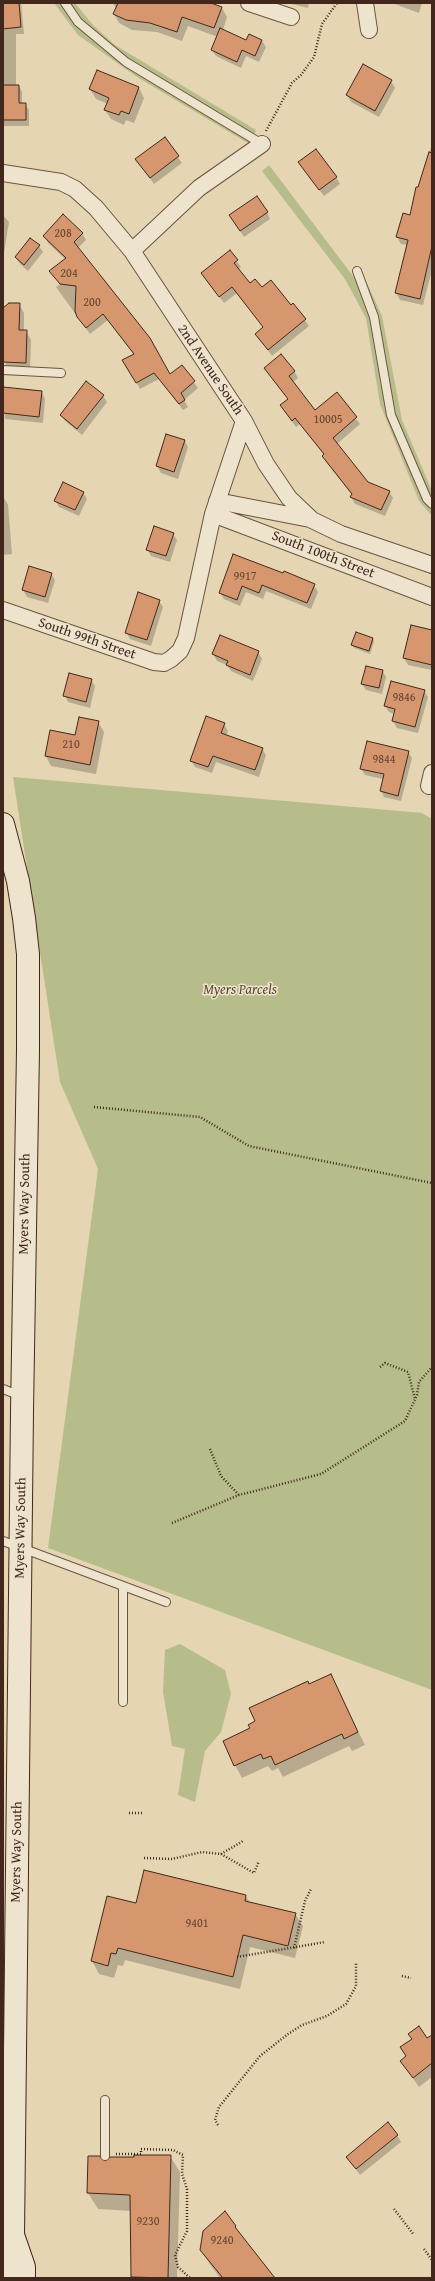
<!DOCTYPE html>
<html>
<head>
<meta charset="utf-8">
<style>
  body { margin:0 }
  #map { position:relative; width:435px; height:2281px; overflow:hidden; background:#e5d5b2; font-family:"Gentium Book Plus",serif }
  canvas { display:block }
  .frame { position:absolute; inset:0; border:4px solid #42281c; pointer-events:none }
</style>
</head>
<body>
<div id="map">
<canvas width="435" height="2281"></canvas>
<div class="frame"></div>
</div>
<script>
const g = document.querySelector('canvas').getContext('2d');
g.lineJoin = 'round';
function fillPath(path, color) { g.fillStyle = color; g.fill(path, 'evenodd'); }
const toPath = rows => new Path2D(rows.map(r => 'M' + r).join(''));
function strokePath(path, color, width, dash) { g.strokeStyle = color; g.lineWidth = width; g.lineCap = dash ? 'butt' : 'round'; g.setLineDash(dash || []); g.stroke(path); }
function drawText(font, color, halo, rows, align = 'center') {
  g.font = font + ' "Gentium Book Plus",serif'; g.lineWidth = 3; g.setLineDash([]); g.textBaseline = 'middle'; g.strokeStyle = halo; g.fillStyle = color; for (const [text, x, y, turn = 0] of rows) {
    g.save(); g.translate(x, y); g.rotate((+turn || 0) * Math.PI / 180); g.textAlign = isNaN(turn) ? turn : align; if (halo) g.strokeText(text, 0, 0); g.fillText(text, 0, 0); g.restore();
  }
}
const green = toPath([
  [54,3,75,3,93,25,115,45,256,130,251,145,137,77,78,35],
  [269,165,356,280,365,279,382,316,402,420,432,491,432,516,419,501,380,404,366,318,345,279,262,171],
  [13,777,422,813,432,819,432,1690,48,1548,98,1169,60,1082],
  [180,1644,225,1670,231,1694,221,1732,205,1751,195,1802,178,1795,185,1749,172,1746,163,1692,165,1650]
]);
const shadow = toPath([
  [3,3,21,3,24,34,16,34,16,86,19,86,22,92,22,104,25,104,29,110,29,126,3,126],
  [113,3,211,3,222,8,227,17,223,30,246,41,249,35,262,41,266,47,259,62,246,56,241,68,216,56,212,50,218,37,188,26,182,41,157,32,132,30,119,23,114,14,116,8],
  [288,3,309,3,308,8],
  [392,3,422,3,419,13],
  [97,71,139,88,144,98,134,123,126,120,124,125,111,119,105,110,108,104,96,99,90,89],
  [391,81,395,88,379,117,351,102,347,95],
  [164,138,182,163,154,184,136,159],
  [431,147,432,270,423,305,400,300,396,293,408,245,401,244,397,237,411,217],
  [299,163,336,177,340,184,324,196],
  [267,212,270,219,244,237,234,222],
  [3,215,9,222,3,259],
  [82,233,86,240,78,248,170,376,182,366,198,388,184,400,188,407,183,410,159,379,140,389,124,361,134,355,108,320,90,334,56,287,60,284,51,271,65,259,48,243,44,236],
  [39,246,43,252,28,271,20,264,16,258],
  [230,252,241,267,238,270,249,284,261,288,290,307,293,304,309,326,272,356,256,334,264,328,237,293,224,303,206,280],
  [19,304,24,313,24,331,26,331,31,340,30,371,9,370,4,361,3,309],
  [265,368,294,371,298,378,293,382,315,412,337,394,360,424,337,444,367,482,389,492,393,498,385,516,355,504,351,497,352,495,327,463,323,456,324,455,300,424,296,427,285,412,289,400],
  [42,392,45,399,43,423,5,419,3,394],
  [103,396,107,402,82,435,65,421,61,415],
  [167,435,184,440,188,447,178,479,161,473,157,466],
  [83,492,87,499,79,516,59,507,55,500],
  [4,498,8,505,12,554,3,555],
  [173,534,177,540,170,562,151,556,147,549],
  [234,556,314,585,318,592,311,609,266,591,263,599,246,592,240,606,224,599,220,593],
  [51,574,55,580,48,603,27,597,23,590],
  [159,601,163,607,151,646,130,639,126,632],
  [432,632,432,670,408,665,404,658],
  [373,639,374,642,370,654,354,648,352,645],
  [258,652,262,659,253,681,231,671,227,665,217,661,213,654],
  [382,670,386,677,382,694,366,690,362,684],
  [91,680,95,686,90,708,68,702,65,696],
  [424,691,428,697,418,733,397,728,393,721,395,714,389,712,385,706],
  [98,722,104,732,96,774,51,766,46,756],
  [224,724,228,731,226,736,262,749,266,755,259,777,216,762,212,773,195,767,191,760],
  [408,752,412,758,401,801,384,797,381,791,383,779,365,775,361,769],
  [330,1675,365,1745,352,1751,349,1746,283,1777,278,1768,272,1771,268,1766,242,1778,235,1765,251,1729,256,1722,309,1685],
  [246,1896,250,1903,295,1914,303,1926,295,1958,250,1947,240,1989,125,1960,123,1966,118,1965,114,1978,99,1974,92,1961,137,1904],
  [418,2028,432,2044,432,2077,419,2087,401,2061,407,2057],
  [397,2135,401,2142,360,2175,347,2157],
  [170,2156,180,2172,177,2278,135,2278,131,2270,131,2211,98,2209,88,2193,105,2163,111,2158],
  [235,2226,243,2239,274,2278,220,2278,211,2266,201,2250]
]);
const building = toPath([
  [3,3,19,3,21,27,3,29,3,3],
  [118,3,211,3,222,7,214,28,182,17,177,32,150,23,126,20,113,14,118,3],
  [220,28,246,40,249,34,262,40,255,56,242,50,237,62,211,50,220,28],
  [363,64,392,80,375,111,346,95,363,64],
  [97,70,139,87,129,114,121,111,119,115,104,110,109,98,89,89,97,70],
  [3,85,19,85,19,103,26,103,26,120,3,120,3,85],
  [165,137,179,156,150,178,135,159,165,137],
  [316,149,337,177,319,190,298,162,316,149],
  [429,152,432,153,432,246,420,299,395,293,408,240,396,237,403,213,410,215,416,187,418,187,429,152],
  [257,196,268,212,240,231,229,215,257,196],
  [63,214,83,233,74,242,150,338,170,374,182,365,195,381,181,393,185,400,179,404,154,373,136,383,122,360,134,354,103,314,86,328,77,317,75,311,76,286,60,284,49,271,66,258,43,236,63,214],
  [30,238,40,245,24,265,15,257,30,238],
  [230,250,238,260,234,263,250,283,255,279,262,287,271,280,291,305,293,303,306,319,268,350,255,334,263,327,232,287,219,297,201,273,230,250],
  [9,303,20,303,19,330,27,330,26,363,3,362,3,308,9,303],
  [281,354,295,371,289,376,315,410,337,392,357,417,333,438,368,482,390,491,381,510,350,497,352,494,322,456,324,454,295,418,292,421,280,405,288,399,264,368,281,354],
  [86,381,104,395,77,429,60,415,86,381],
  [3,387,42,391,39,417,3,413,3,387],
  [166,434,185,440,174,472,156,466,166,434],
  [63,482,84,492,75,510,54,501,63,482],
  [154,526,174,533,166,556,146,550,154,526],
  [233,554,283,573,284,571,315,584,307,603,262,585,259,593,242,586,237,600,219,593,233,554],
  [29,566,52,573,45,597,22,590,29,566],
  [138,592,160,600,147,640,125,633,138,592],
  [411,625,432,630,432,665,403,658,411,625],
  [356,632,373,638,369,651,351,645,356,632],
  [220,635,259,651,250,675,226,665,228,661,212,654,220,635],
  [366,666,383,670,379,688,361,684,366,666],
  [69,673,92,679,86,702,63,696,69,673],
  [391,681,425,690,415,727,392,721,395,709,384,706,391,681],
  [206,716,225,723,221,733,263,748,255,770,213,756,208,767,190,761,206,716],
  [79,717,99,721,90,765,45,756,50,730,75,735,79,717],
  [367,741,409,751,398,796,380,791,384,774,360,769,367,741],
  [331,1674,358,1732,344,1739,342,1734,275,1765,271,1756,263,1759,261,1754,234,1766,223,1741,250,1728,248,1725,255,1721,249,1708,308,1681,309,1684,331,1674],
  [144,1870,246,1895,245,1901,296,1913,288,1946,243,1935,233,1977,118,1948,116,1954,111,1953,108,1966,91,1961,107,1896,136,1903,144,1870],
  [419,2026,427,2038,432,2035,432,2063,413,2078,400,2061,406,2056,400,2047,412,2039,408,2034,419,2026],
  [388,2122,398,2135,356,2169,346,2157,388,2122],
  [134,2155,171,2155,168,2278,131,2277,130,2195,87,2193,88,2156,100,2156,105,2161,110,2157,134,2157,134,2155],
  [225,2211,236,2226,235,2227,275,2278,223,2278,200,2250,203,2231,225,2211]
]);
const path = toPath([
  [266,131,292,83,301,75,314,57,322,24,337,3],
  [94,1107,200,1117,249,1146,432,1183],
  [380,1367,385,1363,408,1372,415,1399],
  [210,1449,221,1476,239,1495],
  [172,1523,239,1495,321,1474,405,1421,417,1395,419,1382,432,1367],
  [129,1813,142,1813],
  [221,1854,243,1841],
  [144,1858,172,1859,202,1852,221,1854,254,1873,259,1861],
  [294,1948,305,1901,311,1889],
  [237,1957,325,1942],
  [402,1976,411,1978],
  [218,2125,215,2120,219,2107,260,2056,288,2034,302,2025,327,2016,346,2004,356,1986,356,1963],
  [116,2154,141,2154,141,2149,173,2150,183,2155,182,2174,187,2189,187,2231,175,2255,178,2267,190,2278],
  [394,2209,414,2235],
  [424,2249,432,2260]
]);
const service = toPath([
  [65,3,78,22,126,62,262,144],
  [357,271,374,317,391,415,427,499,432,504],
  [3,370,61,373],
  [3,1389,21,1396],
  [3,1541,166,1602],
  [123,1702,123,1586],
  [105,2156,105,2100]
]);
const minor = toPath([
  [249,3,291,17],
  [365,3,369,30],
  [3,173,61,182,75,189,96,208,132,251,244,421,213,514,186,638,180,651,171,659,164,663,154,662,3,610],
  [132,251,199,188,262,144],
  [244,421,266,464,289,498,310,518],
  [217,501,310,519,341,534,432,565],
  [213,514,432,597],
  [429,786,432,773]
]);
const secondary = toPath([
  [3,824,18,881,24,918,28,954,28,1050,22,1411,13,2235,4,2278],
  [13,2235,24,2267,24,2278]
]);
const numberNames = [
  ["208",63,234],
  ["204",69,274],
  ["200",92,303],
  ["10005",328,420],
  ["9917",245,577],
  ["9846",404,698],
  ["210",71,745],
  ["9844",384,760],
  ["9401",197,1924],
  ["9230",148,2222],
  ["9240",222,2241]
];
const streetNames = [
  ["2nd Avenue South",210,370,56],
  ["South 100th Street",323,555,21],
  ["South 99th Street",87,639,19],
  ["Myers Way South",25,1204,-89],
  ["Myers Way South",21,1528,-89],
  ["Myers Way South",17,1852,-89]
];
const parkNames = [
  ["Myers Parcels",240,990]
];
fillPath(green, '#b7bd8a');
fillPath(shadow, '#0003');
fillPath(building, '#d6976f');
strokePath(building, '#42281c', 1);
strokePath(service, '#6b5342', 10);
strokePath(minor, '#6b5342', 18);
strokePath(secondary, '#42281c', 24);
strokePath(path, '#42281c', 2.5, [1, 2]);
strokePath(service, '#eee4cd', 8);
strokePath(minor, '#eee4cd', 16);
strokePath(secondary, '#eee4cd', 22);
drawText('12px', '#674431', null, numberNames);
drawText('14px', '#42281c', '#eee4cd', streetNames);
drawText('italic 14px', '#594632', '#eee4cd', parkNames);
</script>
</body>
</html>
